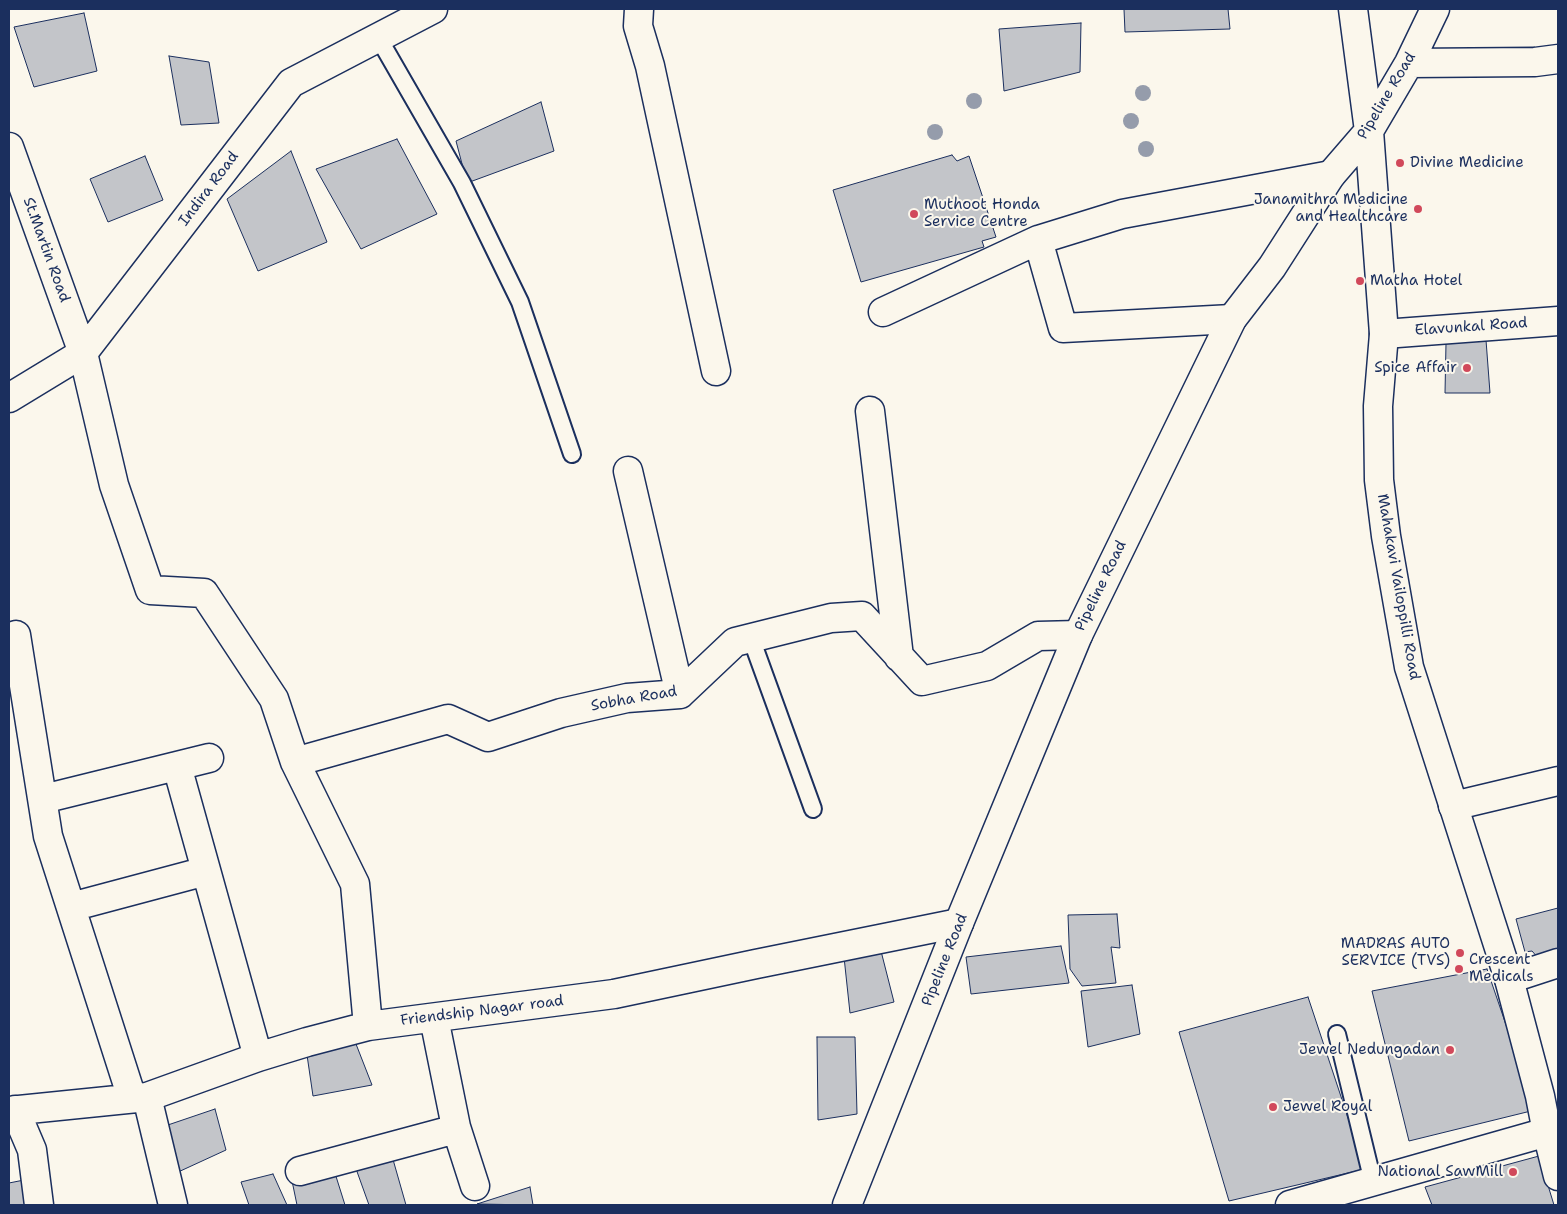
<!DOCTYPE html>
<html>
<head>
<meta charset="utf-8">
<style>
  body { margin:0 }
  #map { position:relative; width:1567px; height:1214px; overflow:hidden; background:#fbf7ec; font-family:"Shantell Sans",sans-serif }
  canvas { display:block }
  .frame { position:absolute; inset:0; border:10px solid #1b2f5e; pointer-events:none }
</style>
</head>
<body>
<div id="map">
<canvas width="1567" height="1214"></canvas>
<div class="frame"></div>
</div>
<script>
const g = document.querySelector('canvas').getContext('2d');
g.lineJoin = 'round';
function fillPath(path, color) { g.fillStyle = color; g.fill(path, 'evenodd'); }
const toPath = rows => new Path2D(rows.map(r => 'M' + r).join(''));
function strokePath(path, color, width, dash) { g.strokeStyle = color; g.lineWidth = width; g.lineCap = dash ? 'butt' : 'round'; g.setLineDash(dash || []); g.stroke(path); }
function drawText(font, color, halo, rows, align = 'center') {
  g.font = font + ' "Shantell Sans",sans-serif'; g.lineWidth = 4; g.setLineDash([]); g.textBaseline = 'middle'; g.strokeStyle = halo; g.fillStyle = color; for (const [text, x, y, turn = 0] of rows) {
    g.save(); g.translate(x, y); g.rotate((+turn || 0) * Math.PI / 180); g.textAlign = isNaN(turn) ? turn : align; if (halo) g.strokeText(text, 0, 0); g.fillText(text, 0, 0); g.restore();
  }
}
const building = toPath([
  [1124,9,1228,9,1230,29,1125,32,1124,9],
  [84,13,97,71,34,87,14,27,84,13],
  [1081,23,1080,72,1004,91,999,29,1081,23],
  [169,56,209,62,219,123,181,125,169,56],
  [541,102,554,151,467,183,456,141,541,102],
  [397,139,437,214,361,249,316,169,397,139],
  [291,151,327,242,258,271,227,199,291,151],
  [952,155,957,161,969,156,996,237,982,241,984,247,861,282,833,190,952,155],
  [145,156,163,200,108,222,90,179,145,156],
  [1486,340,1490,393,1445,393,1446,343,1486,340],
  [1558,908,1558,953,1539,959,1532,951,1525,952,1516,919,1558,908],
  [1117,914,1120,948,1111,947,1116,983,1082,986,1070,969,1068,915,1117,914],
  [1061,946,1069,983,971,994,966,957,1061,946],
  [881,951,894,1002,850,1013,844,957,881,951],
  [1487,969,1535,1110,1409,1141,1372,991,1487,969],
  [1132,985,1140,1034,1088,1047,1081,991,1132,985],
  [1308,997,1365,1169,1229,1201,1179,1032,1308,997],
  [817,1037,855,1037,857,1114,818,1120,817,1037],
  [356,1044,372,1085,313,1096,307,1055,356,1044],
  [215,1109,226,1150,176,1173,159,1128,215,1109],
  [390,1149,406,1205,369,1205,355,1166,390,1149],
  [1539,1156,1554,1205,1432,1205,1425,1187,1539,1156],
  [334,1170,345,1205,297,1205,291,1176,334,1170],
  [273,1174,287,1205,249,1205,241,1182,273,1174],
  [24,1180,27,1205,9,1205,9,1183,24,1180],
  [530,1187,533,1205,477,1204,530,1187]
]);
const lane = toPath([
  [378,37,462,183,520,302,572,454],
  [751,638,813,809],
  [1337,1034,1373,1182]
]);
const street = toPath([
  [639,9,638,26,650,66,716,371],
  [9,147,83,353,114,485,150,590,204,593,274,699,295,762,355,884,368,1026],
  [1038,240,1122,214,1331,175],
  [883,312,1038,240,1063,328,1232,319],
  [1384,334,1558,321],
  [9,398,83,353,291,83,433,9],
  [870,411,899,657],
  [628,471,680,694],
  [16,635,48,836,132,1098],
  [295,762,448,719,488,737,561,713,627,698,680,694,735,642,831,618,862,616,922,681,987,666,1038,636,1078,635],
  [177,766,258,1057],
  [43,799,209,758],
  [1453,806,1558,781],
  [71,907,206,871],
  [1509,979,1558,963],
  [434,1018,456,1127,475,1186],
  [147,1097,173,1205],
  [15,1110,32,1150,39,1205],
  [9,1111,147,1097,258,1057,307,1042,368,1026,614,994,756,964,959,923],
  [300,1171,456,1129],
  [1290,1205,1547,1132]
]);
const secondary = toPath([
  [1353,9,1369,131,1384,334,1378,406,1379,480,1386,536,1409,667,1509,979,1540,1096,1547,1132,1558,1176],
  [1409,63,1535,62,1558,59],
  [847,1205,959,923,1078,635,1232,319,1272,267,1331,175,1369,131,1409,63,1435,9]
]);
const trees = [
  [1143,93],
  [974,101],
  [1131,121],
  [935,132],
  [1146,149]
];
const markers = [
  [1400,163,5,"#d1495b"],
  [1418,209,5,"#d1495b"],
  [914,214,5,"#d1495b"],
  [1360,281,5,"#d1495b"],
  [1467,368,5,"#d1495b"],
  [1460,953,5,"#d1495b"],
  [1459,969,5,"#d1495b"],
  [1450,1050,5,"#d1495b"],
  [1273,1107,5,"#d1495b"],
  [1513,1172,5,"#d1495b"]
];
const streetNames = [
  ["Pipeline Road",1387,96,-59],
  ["Indira Road",209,189,-53],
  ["St.Martin Road",46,250,70],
  ["Elavunkal Road",1471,327,-4],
  ["Pipeline Road",1101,586,-64],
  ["Mahakavi Vailoppilli Road",1398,587,80],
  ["Sobha Road",634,699,-10],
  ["Pipeline Road",945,960,-68],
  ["Friendship Nagar road",482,1011,-7]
];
const poiNames = [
  ["Divine Medicine",1410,163],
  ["Janamithra Medicine",1408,200,"right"],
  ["and Healthcare",1408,217,"right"],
  ["Muthoot Honda",924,205],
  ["Service Centre",924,222],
  ["Matha Hotel",1370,281],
  ["Spice Affair",1457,368,"right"],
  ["MADRAS AUTO",1450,944,"right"],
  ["SERVICE (TVS)",1450,961,"right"],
  ["Crescent",1469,960],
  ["Medicals",1469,977],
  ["Jewel Nedungadan",1440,1050,"right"],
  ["Jewel Royal",1283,1107],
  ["National SawMill",1503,1172,"right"]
];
fillPath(building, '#c3c5c9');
strokePath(building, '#1b2f5e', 1);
strokePath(lane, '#1b2f5e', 20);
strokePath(street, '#1b2f5e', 31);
strokePath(secondary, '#1b2f5e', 31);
strokePath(lane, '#fbf7ec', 16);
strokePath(street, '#fbf7ec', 28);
strokePath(secondary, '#fbf7ec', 28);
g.fillStyle = '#959cab';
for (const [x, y] of trees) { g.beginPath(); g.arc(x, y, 8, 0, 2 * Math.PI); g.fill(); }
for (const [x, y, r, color] of markers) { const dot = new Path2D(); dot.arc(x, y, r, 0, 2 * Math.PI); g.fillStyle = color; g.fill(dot); strokePath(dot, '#fbf7ec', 2); }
drawText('15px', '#1b2f5e', '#fbf7ec', streetNames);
drawText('15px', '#1b2f5e', '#fbf7ec', poiNames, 'left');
</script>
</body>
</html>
